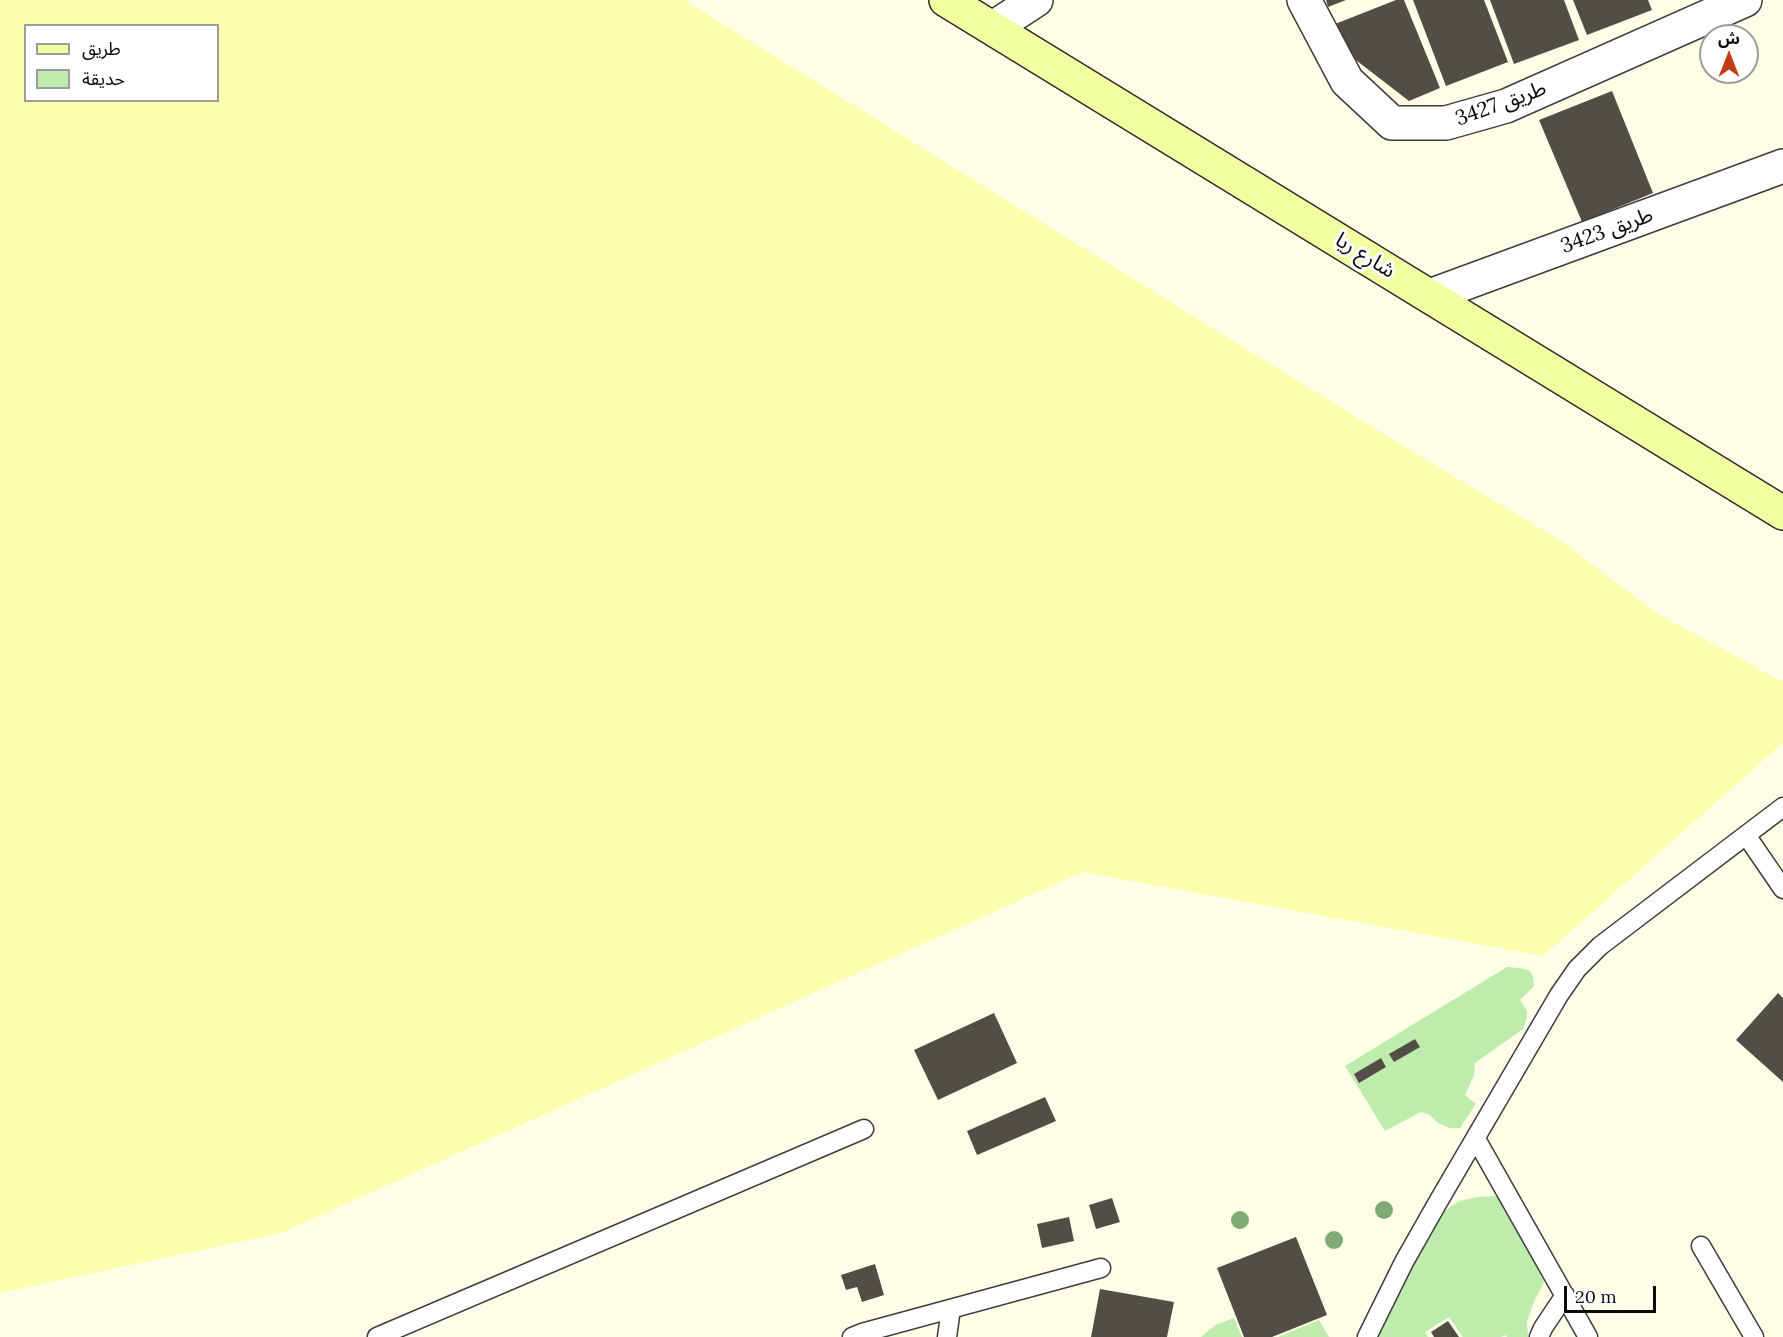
<!DOCTYPE html>
<html>
<head>
<meta charset="utf-8">
<style>
  body { margin:0 }
  #map { position:relative; width:1783px; height:1337px; overflow:hidden; background:#feffe6; font-family:Lora,"Noto Sans Arabic",serif }
  canvas { display:block }
  .legend { position:absolute; left:24px; top:24px; width:195px; height:78px; box-sizing:border-box; background:#fff; border:2px solid #9d9d9d; margin:0; padding:8px 10px; list-style:none; font-size:18px; color:#0a0a0a }
  .legend li { display:flex; align-items:center; gap:12px; height:30px }
  .legend b { width:30px; border:2px solid #9d9d9d }
  .north { position:absolute; left:1699px; top:24px; width:60px; height:60px; box-sizing:border-box; background:#fff; border:2px solid #9d9d9d; border-radius:50%; rotate:0deg; font-size:16px; font-weight:700; line-height:24px; text-align:center; color:#0a0a0a }
  .north::after { content:''; display:block; margin:auto; width:21px; height:27px; background:#c53a16; clip-path:polygon(50% 0,100% 100%,50% 72%,0 100%) }
  .scale { position:absolute; left:1564px; top:1286px; width:92px; height:27px; box-sizing:border-box; border:3px solid #0a0a0a; border-top:0; padding-left:8px; font-size:18px; line-height:21px; white-space:nowrap; color:#0a0a0a; -webkit-text-stroke:4px #fff; paint-order:stroke }
</style>
</head>
<body>
<div id="map">
<canvas width="1783" height="1337"></canvas>
<ul class="legend">
<li><b style="height:8px;background:#f2ffa1"></b>طريق</li>
<li><b style="height:16px;background:#bdecad"></b>حديقة</li>
</ul>
<div class="north">ش</div>
<div class="scale">20 m</div>
</div>
<script>
const g = document.querySelector('canvas').getContext('2d');
g.lineJoin = 'round';
function fillPath(path, color) { g.fillStyle = color; g.fill(path, 'evenodd'); }
const toPath = rows => new Path2D(rows.map(r => 'M' + r).join(''));
function strokePath(path, color, width, dash) { g.strokeStyle = color; g.lineWidth = width; g.lineCap = dash ? 'butt' : 'round'; g.setLineDash(dash || []); g.stroke(path); }
function drawText(font, color, halo, rows, align = 'center') {
  g.font = font + ' Lora,"Noto Sans Arabic",serif'; g.lineWidth = 6; g.setLineDash([]); g.textBaseline = 'middle'; g.strokeStyle = halo; g.fillStyle = color; for (const [text, x, y, turn = 0] of rows) {
    g.save(); g.translate(x, y); g.rotate((+turn || 0) * Math.PI / 180); g.textAlign = isNaN(turn) ? turn : align; if (halo) g.strokeText(text, 0, 0); g.fillText(text, 0, 0); g.restore();
  }
}
const green = toPath([
  [1507,967,1520,968,1530,971,1533,977,1534,986,1520,1000,1527,1011,1527,1019,1523,1029,1475,1063,1474,1075,1465,1095,1476,1104,1460,1128,1450,1128,1438,1123,1430,1115,1421,1112,1385,1131,1345,1066],
  [1495,1196,1506,1201,1544,1282,1533,1304,1527,1322,1528,1337,1507,1337,1506,1335,1501,1337,1463,1337,1449,1317,1425,1332,1428,1337,1378,1337,1430,1225,1445,1211,1459,1201,1478,1197],
  [1234,1318,1242,1337,1201,1337,1215,1325],
  [1319,1320,1329,1337,1278,1337]
]);
const sand = toPath([
  [0,0,684,0,1351,414,1561,541,1658,614,1783,682,1783,743,1543,956,1082,872,281,1233,0,1293],
  [26,26,218,26,218,100,26,100]
]);
const building = toPath([
  [1326,0,1346,0,1328,7],
  [1396,0,1404,0,1440,88,1409,101,1348,54,1335,24],
  [1413,0,1484,0,1508,62,1446,86],
  [1490,0,1564,0,1579,40,1514,64],
  [1573,0,1648,0,1652,10,1587,35],
  [1612,91,1653,193,1582,222,1539,120],
  [1778,993,1783,998,1783,1082,1736,1040],
  [994,1013,1017,1063,938,1100,914,1050],
  [1415,1039,1420,1047,1394,1062,1389,1054],
  [1381,1058,1386,1067,1359,1083,1354,1074],
  [1045,1097,1056,1121,977,1155,967,1131],
  [1112,1198,1120,1222,1096,1229,1089,1205],
  [1069,1217,1074,1241,1042,1248,1037,1224],
  [1296,1237,1327,1315,1272,1337,1244,1337,1217,1268],
  [875,1264,884,1295,862,1302,857,1287,846,1290,841,1275],
  [1100,1289,1174,1302,1167,1337,1091,1337],
  [1448,1321,1459,1337,1434,1337,1431,1332]
]);
const lane = toPath([
  [1746,835,1783,889],
  [1476,1139,1588,1337],
  [1701,1246,1754,1337],
  [377,1337,864,1129],
  [852,1337,862,1333,1101,1268],
  [947,1337,951,1309],
  [1367,1337,1404,1262,1438,1202,1559,995,1577,969,1600,946,1783,807],
  [1539,1337,1543,1328,1565,1295]
]);
const street = toPath([
  [1304,0,1347,81,1392,123,1446,123,1506,106,1745,0],
  [993,28,1036,0],
  [1430,296,1783,166]
]);
const secondary = toPath([
  [946,0,1783,513]
]);
const trees = [
  [1384,1210],
  [1240,1220],
  [1334,1240]
];
const streetNames = [
  ["طريق 3427",1501,104,-20],
  ["طريق 3423",1607,231,-20],
  ["شارع ريا",1365,256,32]
];
fillPath(green, '#bdecad');
fillPath(sand, '#fcffae');
fillPath(building, '#534e45');
strokePath(lane, '#3d3d3d', 21);
strokePath(street, '#3d3d3d', 36);
strokePath(secondary, '#2c2c2c', 36);
strokePath(lane, '#fff', 18);
strokePath(street, '#fff', 33);
strokePath(secondary, '#f2ffa1', 33);
g.fillStyle = '#7eab75';
for (const [x, y] of trees) { g.beginPath(); g.arc(x, y, 9, 0, 2 * Math.PI); g.fill(); }
drawText('21px', '#0a0a0a', '#fff', streetNames);
</script>
</body>
</html>
